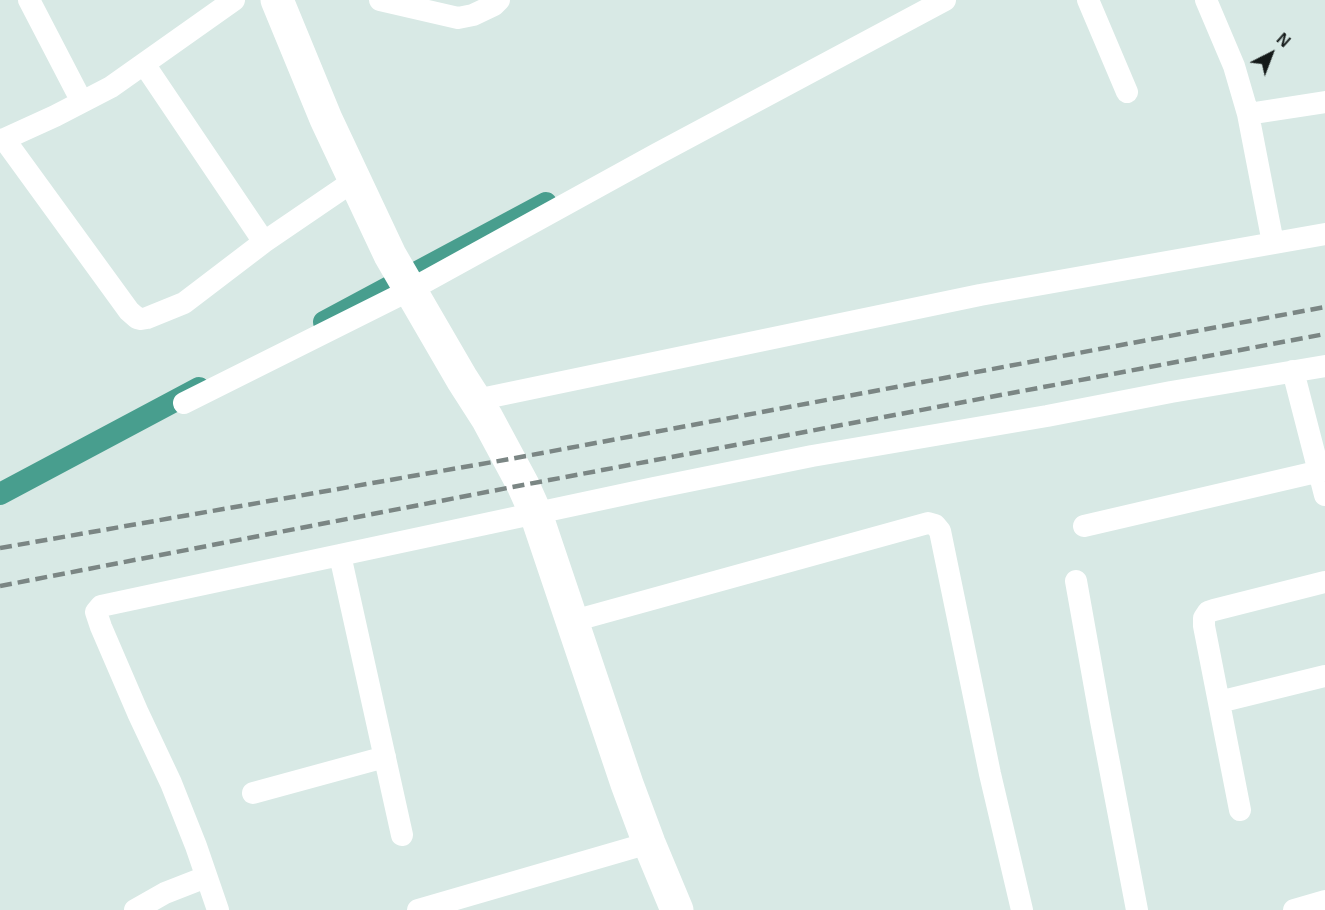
<!DOCTYPE html>
<html>
<head>
<meta charset="utf-8">
<style>
  body { margin:0 }
  #map { position:relative; width:1325px; height:910px; overflow:hidden; background:#d8e9e5; font-family:Helvetica,sans-serif }
  canvas { display:block }
  .north { position:absolute; left:1241px; top:24px; width:60px; height:60px; -webkit-text-stroke:4px #d8e9e5; paint-order:stroke; rotate:42deg; font-size:16px; font-weight:700; line-height:24px; text-align:center; color:#141a19 }
  .north::after { content:''; display:block; margin:auto; width:21px; height:27px; background:#141a19; clip-path:polygon(50% 0,100% 100%,50% 72%,0 100%) }
</style>
</head>
<body>
<div id="map">
<canvas width="1325" height="910"></canvas>
<div class="north">N</div>
</div>
<script>
const g = document.querySelector('canvas').getContext('2d');
g.lineJoin = 'round';
const toPath = rows => new Path2D(rows.map(r => 'M' + r).join(''));
function strokePath(path, color, width, dash) { g.strokeStyle = color; g.lineWidth = width; g.lineCap = dash ? 'butt' : 'round'; g.setLineDash(dash || []); g.stroke(path); }
const canal = toPath([
  [324,322,546,203],
  [0,494,199,388]
]);
const street = toPath([
  [29,0,82,102],
  [380,0,458,18,473,15,494,5,499,0],
  [1088,0,1127,92],
  [1206,0,1234,66,1248,114,1273,243],
  [144,64,264,242],
  [1248,114,1325,102],
  [4,139,129,311,137,318,141,319,147,318,184,303,264,242,355,180],
  [0,141,55,116,111,87,234,0],
  [1293,371,1325,495],
  [476,400,980,295,1325,234],
  [184,403,410,290,657,154,945,0],
  [1084,526,1325,470],
  [340,555,402,835],
  [1076,581,1101,721,1137,910],
  [573,621,928,523,935,525,940,531,990,774,1022,910],
  [1219,702,1325,676],
  [253,793,385,757],
  [1240,810,1204,626,1204,618,1208,612,1214,610,1325,582],
  [135,910,165,893,206,877],
  [218,910,196,846,171,783,138,713,101,627,96,612,101,606,654,488,812,456,1047,416,1171,392,1325,366],
  [418,910,649,843],
  [1294,910,1325,901]
]);
const secondary = toPath([
  [277,0,326,119,390,255,462,379,487,418,523,485,536,514,627,784,649,843,677,910]
]);
const rail = toPath([
  [0,548,510,459,1325,307],
  [0,586,523,485,1325,334]
]);
strokePath(canal, '#489e8e', 22);
strokePath(street, '#fff', 22);
strokePath(secondary, '#fff', 33);
strokePath(rail, '#7b8684', 4.5, [12, 6]);
</script>
</body>
</html>
